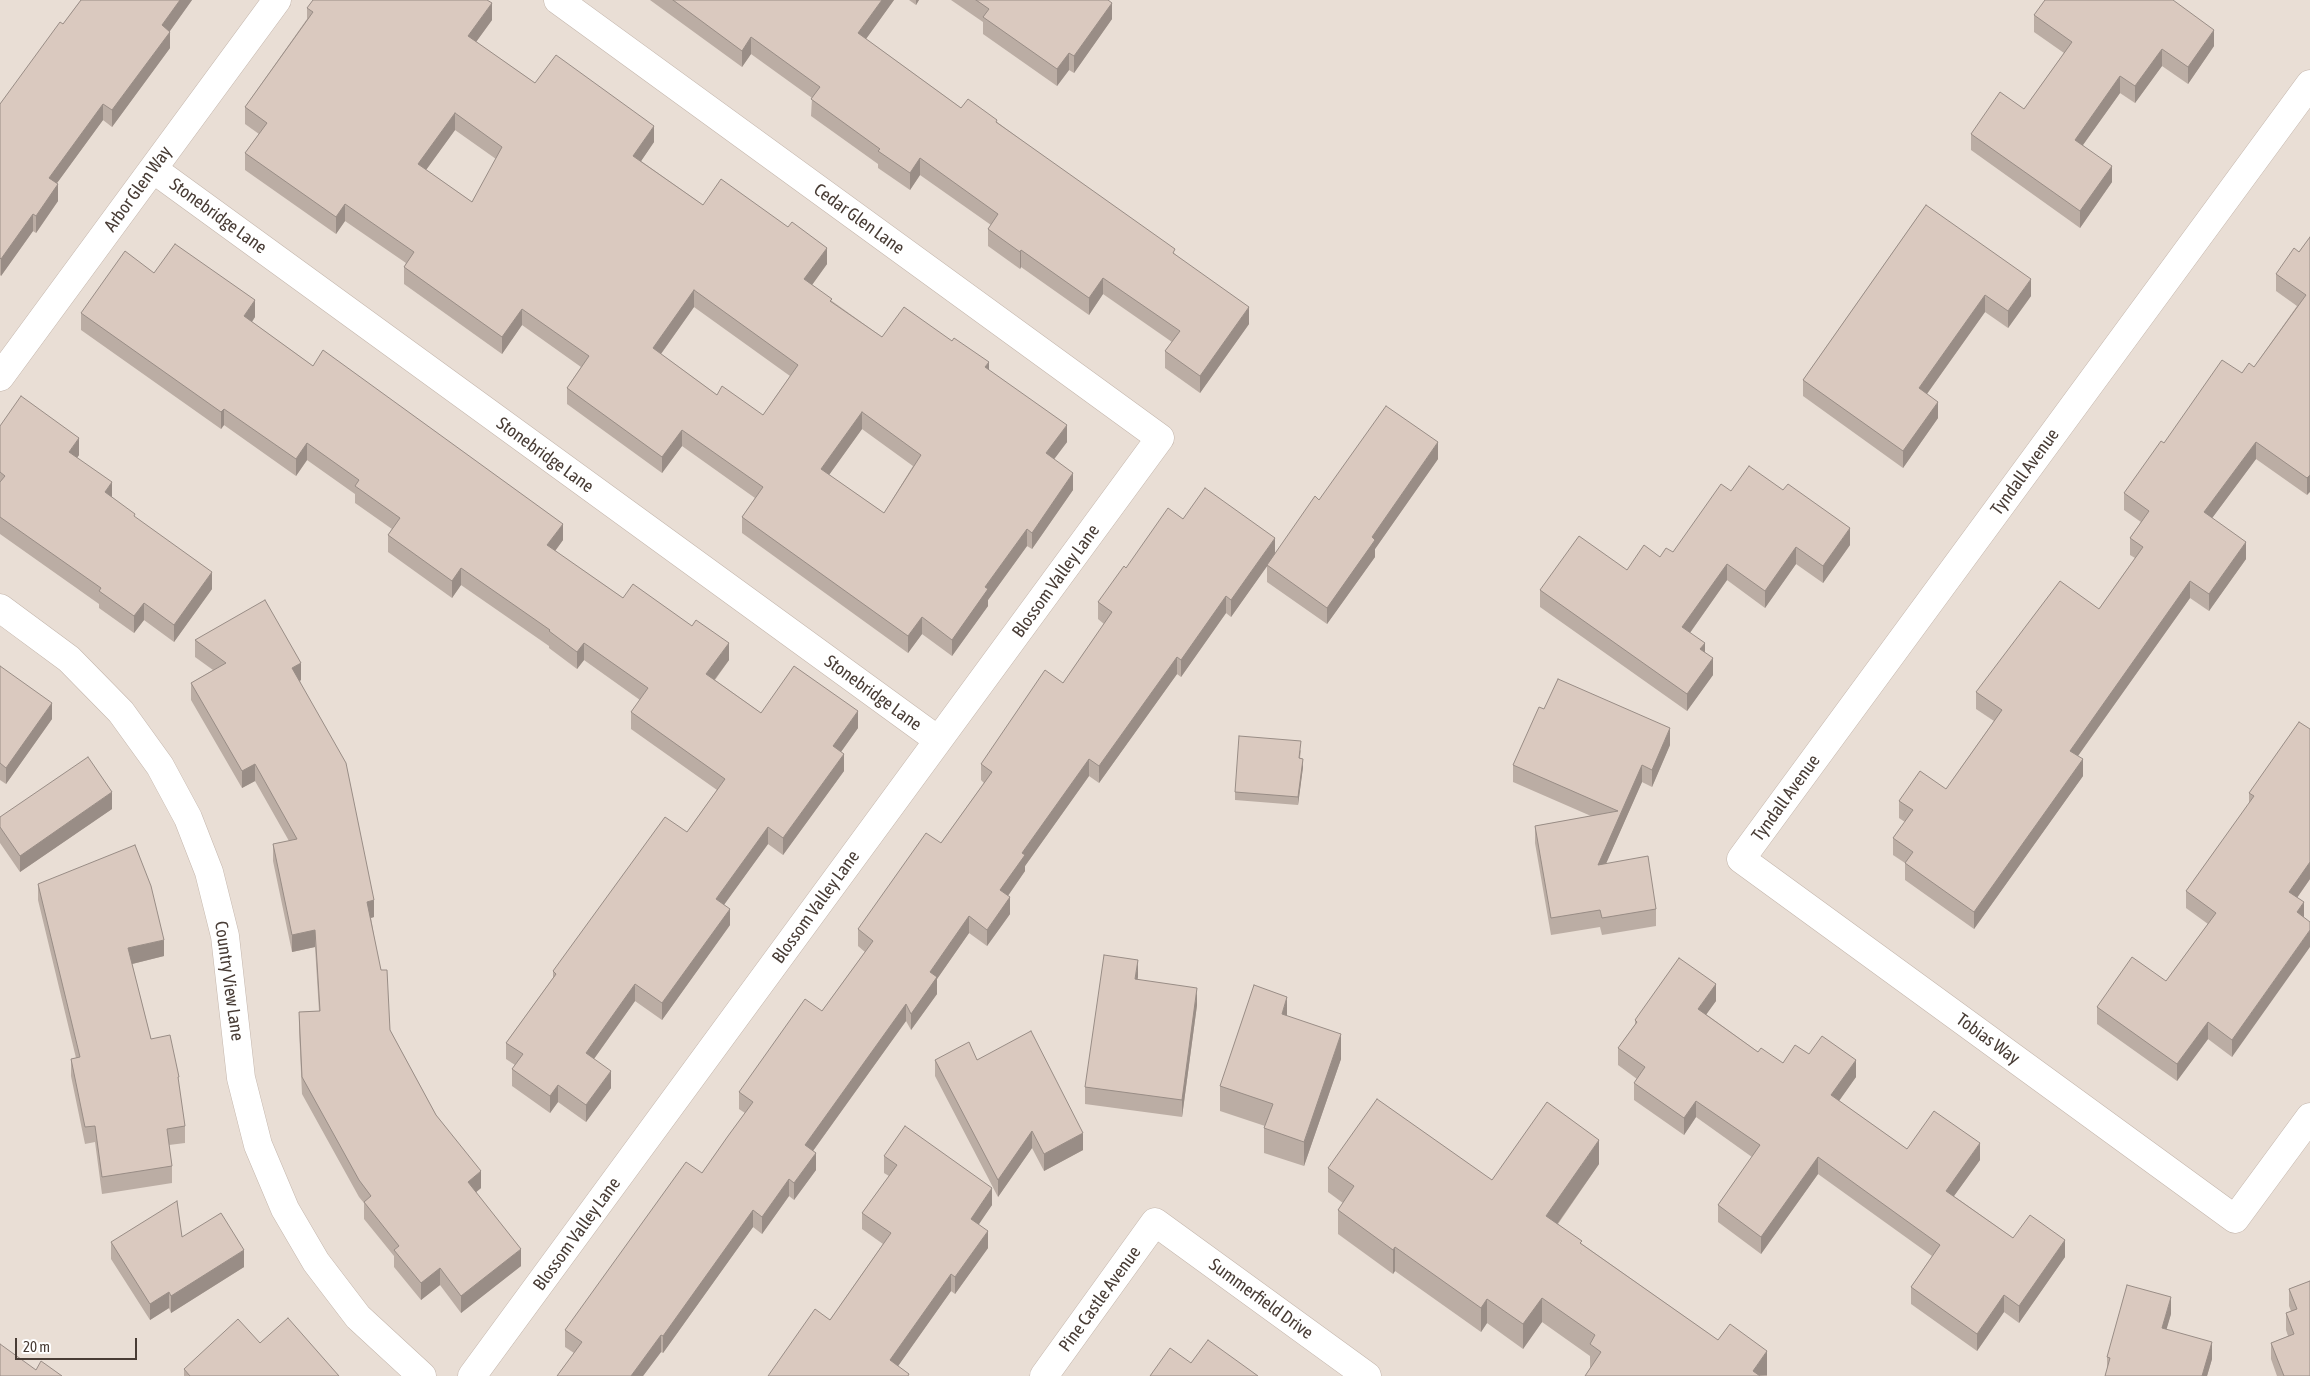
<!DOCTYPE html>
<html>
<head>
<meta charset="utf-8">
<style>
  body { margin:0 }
  #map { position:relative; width:2310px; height:1376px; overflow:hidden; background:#f5ede7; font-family:"Asap Condensed",sans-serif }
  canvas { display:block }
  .scale { position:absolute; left:15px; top:1338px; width:122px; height:22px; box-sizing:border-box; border:2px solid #483c35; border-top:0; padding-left:6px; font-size:15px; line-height:18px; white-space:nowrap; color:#483c35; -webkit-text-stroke:4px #fff; paint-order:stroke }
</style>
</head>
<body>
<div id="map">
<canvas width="2310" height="1376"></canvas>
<div class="scale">20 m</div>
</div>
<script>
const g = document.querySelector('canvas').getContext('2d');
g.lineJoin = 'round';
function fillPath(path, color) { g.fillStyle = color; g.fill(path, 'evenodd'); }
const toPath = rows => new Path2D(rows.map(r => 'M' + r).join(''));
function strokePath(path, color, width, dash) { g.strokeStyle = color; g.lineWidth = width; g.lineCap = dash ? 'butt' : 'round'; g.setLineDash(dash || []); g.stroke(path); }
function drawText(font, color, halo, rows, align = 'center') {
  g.font = font + ' "Asap Condensed",sans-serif'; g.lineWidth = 4.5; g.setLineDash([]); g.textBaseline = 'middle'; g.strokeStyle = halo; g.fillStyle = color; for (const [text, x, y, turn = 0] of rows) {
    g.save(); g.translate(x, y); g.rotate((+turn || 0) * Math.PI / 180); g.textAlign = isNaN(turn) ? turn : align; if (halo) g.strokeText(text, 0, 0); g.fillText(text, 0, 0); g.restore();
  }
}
const residential = toPath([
  [0,0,2310,0,2310,1376,0,1376]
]);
const minor = toPath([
  [2310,84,1741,859,2235,1219,2310,1117],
  [153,169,938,740],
  [0,377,277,0],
  [0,608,69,659,121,712,160,766,188,818,209,872,225,936,241,1078,258,1145,285,1209,316,1262,358,1317,422,1376],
  [472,1376,1160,438,558,0],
  [1044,1376,1155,1222,1367,1376]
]);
const wall = toPath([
  [81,0,192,0,170,31,170,48,112,127,103,120,57,183,58,201,36,233,33,231,1,276,0,275,0,104,63,24],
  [650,0,894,0,866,39,961,108,997,122,1175,254,1249,324,1200,393,1165,368,1165,351,1172,342,1103,294,1089,315,1021,267,1020,269,988,246,988,229,991,225,920,175,910,190,878,168,878,164,811,116,812,98,751,54,742,67],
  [909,0,919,0,916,5],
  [951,0,1108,0,1112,19,1074,73,1069,70,1057,86,983,34,983,22],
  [307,8,492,20,476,42,535,83,654,142,641,161,703,205,827,264,812,285,832,301,882,337,989,370,1067,442,1054,459,1073,490,1032,549,1027,546,988,600,988,606,952,656,922,634,908,653,742,533,742,517,755,498,682,446,662,473,567,404,567,388,581,367,522,325,502,354,404,284,404,267,406,263,345,221,336,234,245,170,245,153,259,134,245,124,245,107,307,19],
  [455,130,496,159,472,202,426,170],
  [694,307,790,376,763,415,717,395,661,354],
  [862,429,913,466,884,513,829,475],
  [2034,15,2214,46,2188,84,2162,66,2135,103,2120,93,2083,145,2112,182,2080,228,1971,150,1971,134,2024,109,2064,53,2034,32],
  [1926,205,2031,296,2008,328,1985,312,1927,394,1938,418,1903,468,1803,396,1803,380],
  [2310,237,2307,495,2256,459,2212,518,2246,559,2209,611,2190,598,2078,756,2083,776,1974,929,1905,880,1905,863,1893,855,1893,838,1905,822,1899,818,1899,801,1946,789,1994,721,1976,709,1976,692,2099,609,2135,558,2130,555,2130,538,2141,522,2124,510,2124,493,2164,443,2242,373,2254,367,2297,306,2276,291,2276,274,2299,252],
  [81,313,255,317,252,322,313,366,563,540,555,551,623,598,729,660,715,680,761,713,858,728,841,752,844,771,783,855,768,844,724,904,730,925,662,1020,635,1001,594,1059,611,1088,586,1122,558,1102,550,1113,512,1086,512,1069,515,1065,506,1059,506,1043,553,978,553,971,687,832,717,790,631,729,631,712,640,700,584,660,577,669,549,648,549,646,461,585,452,598,388,552,388,535,392,529,355,503,355,494,307,460,296,476,224,425,221,429,81,330],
  [0,426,79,455,77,458,112,497,135,518,212,589,174,642,144,620,134,633,99,608,99,604,0,534],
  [1438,459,1375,549,1375,557,1327,624,1267,582,1267,566,1231,617,1226,613,1181,677,1177,674,1099,783,1089,776,1025,866,1025,871,1008,896,1010,914,987,946,969,933,937,979,937,994,911,1030,906,1021,813,1151,816,1170,794,1200,789,1196,762,1234,753,1227,663,1353,661,1352,643,1376,557,1376,574,1353,565,1347,565,1330,702,1173,745,1113,739,1109,739,1092,822,1011,865,952,858,946,858,929,941,843,984,783,981,780,981,764,1063,683,1104,624,1098,619,1098,602,1126,568,1183,519,1275,554,1319,500],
  [1731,491,1850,545,1823,583,1796,564,1765,608,1727,580,1690,633,1705,652,1713,675,1687,711,1540,607,1540,590,1627,570,1673,552],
  [195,640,301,680,300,681,374,917,371,918,390,1030,436,1115,481,1188,476,1192,521,1266,461,1313,440,1285,421,1300,394,1267,394,1256,364,1219,364,1203,359,1197,302,1094,299,1029,299,1012,319,1011,315,947,292,952,273,861,273,844,289,841,255,781,242,788,191,700,191,683,213,670,195,657],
  [0,666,52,719,6,784,0,780],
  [1544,709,1670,745,1652,787,1642,782,1606,863,1656,909,1656,926,1602,935,1600,927,1551,935,1535,843,1535,826,1591,816,1513,782,1513,765],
  [2310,729,2310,879,2297,898,2232,1057,2208,1039,2177,1081,2097,1024,2097,1007,2166,981,2208,924,2186,908,2186,891,2249,804,2249,793],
  [1301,750,1300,758,1303,767,1298,805,1235,800,1235,792],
  [112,809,20,872,0,843,0,817],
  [38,884,164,956,132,964,151,1039,179,1088,185,1126,185,1143,169,1145,172,1166,172,1183,102,1194,95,1142,85,1144,71,1076,71,1059,76,1058,38,900],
  [1138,977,1137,980,1197,1005,1182,1117,1085,1104,1085,1087],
  [1716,1001,1706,1014,1758,1052,1783,1063,1809,1054,1856,1077,1839,1101,1907,1149,1980,1160,1954,1196,2013,1238,2065,1257,2019,1323,2004,1312,1977,1351,1911,1304,1911,1287,1932,1256,1818,1174,1761,1254,1718,1222,1718,1205,1752,1157,1696,1117,1684,1135,1634,1100,1634,1083,1637,1079,1618,1065,1618,1048,1635,1025,1635,1020],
  [1287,1016,1341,1059,1304,1166,1264,1153,1264,1128,1265,1126,1220,1111,1220,1086],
  [935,1060,977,1060,1083,1150,1044,1171,1032,1148,998,1197,935,1076],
  [884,1156,992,1205,978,1224,988,1248,955,1294,951,1291,898,1366,909,1376,830,1320,883,1244,862,1229,862,1213,889,1176,884,1173],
  [1599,1164,1558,1224,1582,1244,1767,1375,1767,1376,1585,1376,1590,1368,1590,1356,1542,1322,1523,1349,1487,1323,1481,1332,1395,1271,1393,1274,1338,1234,1338,1210,1343,1203,1328,1192,1328,1168,1492,1180],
  [182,1237,244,1267,171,1313,169,1308,150,1320,111,1259,111,1242],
  [2310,1281,2310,1376,2277,1376,2271,1359,2271,1343,2288,1336,2286,1330,2286,1313,2291,1311,2289,1306,2289,1289],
  [2171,1314,2166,1329,2212,1359,2207,1376,2105,1376,2107,1370,2107,1357],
  [260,1343,339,1376,184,1376,184,1369]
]);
const shadedWall = toPath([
  [180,0,192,0,162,42,162,25],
  [882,0,894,0,858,50,858,33],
  [916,0,919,0,916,5],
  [492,3,492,20,468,53,468,36],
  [1112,3,1112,19,1074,73,1074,56],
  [2214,30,2214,46,2188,84,2188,67],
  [170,32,170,48,112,127,112,110],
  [751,37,751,54,742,67,742,51],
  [2162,49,2162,66,2135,103,2135,86],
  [1069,53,1069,70,1057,86,1057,69],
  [2120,76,2120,93,2075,156,2075,140],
  [103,104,103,120,49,194,49,178],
  [455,113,455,130,418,181,418,164],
  [654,126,654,142,633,173,633,156],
  [920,158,920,175,910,190,910,173],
  [2112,166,2112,182,2080,228,2080,211],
  [58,184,58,201,36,233,36,216],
  [345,204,345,221,336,234,336,217],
  [33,214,33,231,1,276,1,259],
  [827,248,827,264,804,296,804,279],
  [1021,250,1021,267,1020,269,1020,252],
  [1103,278,1103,294,1089,315,1089,298],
  [2031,279,2031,296,2008,328,2008,311],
  [694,290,694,307,653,365,653,348],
  [1985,295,1985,312,1919,405,1919,388],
  [255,300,255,317,244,333,244,316],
  [1249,307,1249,324,1200,393,1200,376],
  [522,309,522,325,502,354,502,337],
  [989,362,989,379,985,367],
  [1938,402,1938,418,1903,468,1903,451],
  [224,409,224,425,221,429,221,412],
  [862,412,862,429,821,486,821,469],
  [1067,425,1067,442,1046,470,1046,453],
  [682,430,682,446,662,473,662,457],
  [79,438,79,455,69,469,69,452],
  [1438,442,1438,459,1375,549,1375,557,1327,624,1327,608,1372,537],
  [2256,442,2256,459,2204,529,2204,512],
  [307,443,307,460,296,476,296,459],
  [1073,473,1073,490,1032,549,1032,533],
  [2310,475,2310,492,2307,495,2307,478],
  [112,482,112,499,105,492],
  [563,524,563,540,547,562,547,545],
  [1850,528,1850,545,1823,583,1823,566],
  [1027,529,1027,546,988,600,988,606,952,656,952,640,985,587],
  [1275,538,1275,555,1231,617,1231,600],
  [2246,542,2246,559,2209,611,2209,594],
  [1796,547,1796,564,1765,608,1765,591],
  [1727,564,1727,580,1682,644,1682,627],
  [461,568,461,585,452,598,452,581],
  [212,572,212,589,174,642,174,625],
  [2190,581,2190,598,2070,767,2070,751],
  [1226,596,1226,613,1181,677,1181,660],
  [144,603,144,620,134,633,134,616],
  [922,617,922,634,908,653,908,636],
  [584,643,584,660,577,669,577,652],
  [729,643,729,660,706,691,706,674],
  [1705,643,1705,660,1700,649],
  [1177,657,1177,674,1099,783,1099,766],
  [1713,658,1713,675,1687,711,1687,694],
  [301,663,301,680,292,685,292,668],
  [52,703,52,719,6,784,6,768],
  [858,711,858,728,833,763,833,746],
  [1670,728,1670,745,1652,787,1652,770],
  [844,754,844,771,783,855,783,838],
  [1089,759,1089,776,1025,866,1025,871,1000,907,1000,890,1022,853],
  [1303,759,1303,767,1298,805,1298,797],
  [2083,759,2083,776,1974,929,1974,912],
  [255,764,255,781,242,788,242,771],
  [1642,765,1642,782,1598,882,1598,865],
  [112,792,112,809,20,872,20,856],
  [768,827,768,844,716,916,716,899],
  [2310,862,2310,879,2289,909,2289,892],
  [1010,897,1010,914,987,946,987,930],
  [374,900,374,917,367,919,367,902],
  [2304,902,2304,919,2297,912],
  [730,909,730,925,662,1020,662,1003],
  [969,916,969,933,937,979,937,994,911,1030,911,1014,930,972],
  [315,930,315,947,292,952,292,935],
  [2310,930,2310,947,2232,1057,2232,1040],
  [164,940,164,956,128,965,128,948],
  [1138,960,1138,977,1135,996,1135,979],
  [635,984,635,1001,586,1070,586,1053],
  [1716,984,1716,1001,1698,1026,1698,1009],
  [1197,988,1197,1005,1182,1117,1182,1100],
  [1287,997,1287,1021,1282,1014],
  [906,1004,906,1021,805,1162,805,1145],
  [2208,1022,2208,1039,2177,1081,2177,1064],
  [1341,1034,1341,1059,1304,1166,1304,1142],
  [1856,1060,1856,1077,1831,1112,1831,1095],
  [611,1071,611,1088,586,1122,586,1105],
  [558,1085,558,1102,550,1113,550,1096],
  [1696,1101,1696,1117,1684,1135,1684,1118],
  [1032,1131,1032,1148,998,1197,998,1180],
  [1083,1133,1083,1150,1044,1171,1044,1154],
  [1599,1140,1599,1164,1546,1240,1546,1216],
  [1980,1143,1980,1160,1946,1207,1946,1191],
  [816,1153,816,1170,794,1200,794,1183],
  [1818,1157,1818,1174,1761,1254,1761,1237],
  [481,1171,481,1188,468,1199,468,1182],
  [789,1179,789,1196,762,1234,762,1217],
  [992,1188,992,1205,971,1236,971,1219],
  [753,1210,753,1227,663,1353,663,1336],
  [988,1231,988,1248,955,1294,955,1277],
  [2065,1240,2065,1257,2019,1323,2019,1306],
  [1395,1247,1395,1271,1393,1274,1393,1250],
  [521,1249,521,1266,461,1313,461,1296],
  [244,1250,244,1267,171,1313,171,1296],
  [440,1268,440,1285,421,1300,421,1283],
  [951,1274,951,1291,891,1376,890,1360],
  [169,1292,169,1308,150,1320,150,1304],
  [2004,1295,2004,1312,1977,1351,1977,1334],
  [2171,1297,2171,1314,2162,1345,2162,1328],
  [1542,1298,1542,1322,1523,1349,1523,1324],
  [1487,1299,1487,1323,1481,1332,1481,1308],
  [661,1335,661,1352,643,1376,631,1376],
  [2212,1342,2212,1359,2207,1376,2202,1376],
  [1767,1351,1767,1375,1753,1376,1753,1371]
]);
const building = toPath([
  [81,0,180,0,162,25,170,32,112,110,103,104,49,178,58,184,36,216,33,214,1,259,0,258,0,104,60,22,63,24,81,0],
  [313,0,487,0,492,3,468,36,535,83,556,55,654,126,633,156,703,205,721,179,788,227,792,222,827,248,804,279,832,299,830,301,882,337,904,307,952,341,954,338,989,362,985,367,1067,425,1046,453,1073,473,1032,533,1027,529,985,587,988,589,952,640,922,617,908,636,742,517,763,487,682,430,662,457,567,388,589,356,522,309,502,337,404,267,414,252,345,204,336,217,245,153,267,123,245,107,313,12,307,8,313,0],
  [455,113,502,147,472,202,418,164,455,113],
  [694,290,798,365,763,415,722,386,717,395,653,348,694,290],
  [862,412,921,455,884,513,821,469,862,412],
  [673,0,882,0,858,33,961,108,968,99,997,120,996,122,1175,249,1173,253,1249,307,1200,376,1165,351,1180,331,1103,278,1089,298,1021,250,1020,252,988,229,998,214,920,158,910,173,878,151,880,149,811,99,820,87,751,37,742,51,673,0],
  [976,0,1108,0,1112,3,1074,56,1069,53,1057,69,983,17,989,9,976,0],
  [2045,0,2173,0,2214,30,2188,67,2162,49,2135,86,2120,76,2075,140,2112,166,2080,211,1971,134,2000,92,2024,109,2072,42,2034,15,2045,0],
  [1926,205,2031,279,2008,311,1985,295,1919,388,1938,402,1903,451,1803,380,1926,205],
  [2310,237,2310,475,2307,478,2256,442,2204,512,2246,542,2209,594,2190,581,2070,751,2083,759,1974,912,1905,863,1913,852,1893,838,1913,810,1899,801,1920,771,1946,789,2002,710,1976,692,2060,581,2099,609,2143,547,2130,538,2149,511,2124,493,2161,441,2164,443,2222,360,2242,373,2249,363,2254,367,2306,295,2276,274,2294,248,2299,252,2310,237],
  [175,244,255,300,244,316,313,366,323,350,563,524,547,545,623,598,633,584,692,626,696,620,729,643,706,674,761,713,794,666,858,711,833,746,844,754,783,838,768,827,716,899,730,909,662,1003,635,984,586,1053,611,1071,586,1105,558,1085,550,1096,512,1069,523,1054,506,1043,556,974,553,971,665,817,687,832,725,779,631,712,648,688,584,643,577,652,549,631,550,630,461,568,452,581,388,535,400,518,355,486,359,480,307,443,296,459,224,409,221,412,81,313,125,251,154,273,175,244],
  [21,396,79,438,69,452,112,482,105,492,135,514,134,516,212,572,174,625,144,603,134,616,99,591,101,588,0,517,0,482,5,476,0,472,0,426,21,396],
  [1386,406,1438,442,1372,537,1375,540,1327,608,1267,565,1315,496,1319,500,1386,406],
  [1749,466,1783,490,1788,484,1850,528,1823,566,1796,547,1765,591,1727,564,1682,627,1705,643,1700,649,1713,658,1687,694,1540,590,1579,536,1627,570,1644,545,1660,557,1666,548,1673,552,1721,484,1731,491,1749,466],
  [1205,488,1275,538,1231,600,1226,596,1181,660,1177,657,1099,766,1089,759,1022,853,1025,855,1000,890,1010,897,987,930,969,916,930,972,937,977,911,1014,906,1004,805,1145,816,1153,794,1183,789,1179,762,1217,753,1210,663,1336,661,1335,631,1376,557,1376,582,1342,565,1330,686,1162,702,1173,728,1136,753,1102,739,1092,805,999,822,1011,873,941,858,929,926,833,941,843,992,772,981,764,1045,670,1063,683,1112,612,1098,602,1124,566,1126,568,1168,508,1183,519,1205,488],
  [265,600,301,663,292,668,346,763,374,900,367,902,381,970,387,970,390,1030,436,1115,481,1171,468,1182,521,1249,461,1296,440,1268,421,1283,394,1250,399,1246,364,1202,371,1196,359,1180,302,1077,299,1012,320,1011,315,930,292,935,273,844,297,839,255,764,242,771,191,683,226,663,195,640,265,600],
  [0,666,52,703,6,768,0,763,0,666],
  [1558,679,1670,728,1652,770,1642,765,1598,865,1648,856,1656,909,1602,918,1600,910,1551,918,1535,826,1618,811,1513,765,1539,707,1544,709,1558,679],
  [2299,722,2310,729,2310,862,2289,892,2304,902,2297,912,2310,922,2310,930,2232,1040,2208,1022,2177,1064,2097,1007,2132,957,2166,981,2216,913,2186,891,2254,796,2249,793,2299,722],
  [1239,736,1301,741,1299,758,1303,759,1298,797,1235,792,1239,736],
  [88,757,112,792,20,856,0,827,0,817,88,757],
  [135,845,151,886,164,940,128,948,151,1039,170,1035,179,1077,178,1077,185,1126,167,1129,172,1166,102,1177,95,1126,85,1127,71,1059,80,1057,38,884,135,845],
  [1104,955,1138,960,1135,979,1197,988,1182,1100,1085,1087,1104,955],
  [1679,958,1716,984,1698,1009,1758,1052,1761,1048,1783,1063,1795,1045,1809,1054,1822,1036,1856,1060,1831,1095,1907,1149,1934,1111,1980,1143,1946,1191,2013,1238,2030,1215,2065,1240,2019,1306,2004,1295,1977,1334,1911,1287,1940,1245,1818,1157,1761,1237,1718,1205,1760,1145,1696,1101,1684,1118,1634,1083,1645,1067,1618,1048,1637,1022,1635,1020,1679,958],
  [1254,985,1287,997,1282,1014,1341,1034,1304,1142,1264,1128,1273,1104,1220,1086,1254,985],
  [1031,1031,1083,1133,1044,1154,1032,1131,998,1180,935,1060,969,1042,977,1060,1031,1031],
  [1377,1099,1492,1180,1547,1102,1599,1140,1546,1216,1582,1241,1580,1243,1718,1340,1730,1324,1767,1351,1753,1371,1760,1376,1585,1376,1601,1352,1590,1344,1595,1335,1542,1298,1523,1324,1487,1299,1481,1308,1395,1247,1393,1250,1338,1210,1354,1186,1328,1168,1377,1099],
  [905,1126,992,1188,971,1219,988,1231,955,1277,951,1274,890,1360,909,1374,908,1376,768,1376,815,1309,830,1320,891,1233,862,1213,897,1165,884,1156,905,1126],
  [177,1201,182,1237,221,1213,244,1250,171,1296,169,1292,150,1304,111,1242,177,1201],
  [2310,1281,2310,1376,2284,1376,2271,1343,2294,1334,2286,1313,2297,1309,2289,1289,2310,1281],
  [2127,1285,2171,1297,2162,1328,2212,1342,2202,1376,2105,1376,2110,1358,2107,1357,2127,1285],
  [288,1318,339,1376,190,1376,184,1369,238,1319,260,1343,288,1318],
  [1208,1340,1258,1376,1150,1376,1170,1348,1191,1363,1208,1340],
  [0,1344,36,1370,41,1361,62,1376,0,1376,0,1344]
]);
const streetNames = [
  ["Arbor Glen Way",138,189,-54],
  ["Stonebridge Lane",218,216,36],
  ["Cedar Glen Lane",859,219,36],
  ["Stonebridge Lane",545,455,36],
  ["Tyndall Avenue",2025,472,-54],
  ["Blossom Valley Lane",1056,581,-54],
  ["Stonebridge Lane",873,693,36],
  ["Tyndall Avenue",1786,798,-54],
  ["Blossom Valley Lane",816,907,-54],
  ["Country View Lane",229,981,82],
  ["Tobias Way",1988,1039,36],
  ["Blossom Valley Lane",577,1234,-54],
  ["Pine Castle Avenue",1100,1299,-54],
  ["Summerfield Drive",1261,1299,36]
];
fillPath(residential, '#e9ded5');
strokePath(minor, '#c4b6ac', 29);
strokePath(minor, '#fff', 28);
fillPath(wall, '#bbada4');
fillPath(shadedWall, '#998d86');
fillPath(building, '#dac9bf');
strokePath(building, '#998d86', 1);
drawText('18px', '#483c35', '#fff', streetNames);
</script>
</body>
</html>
